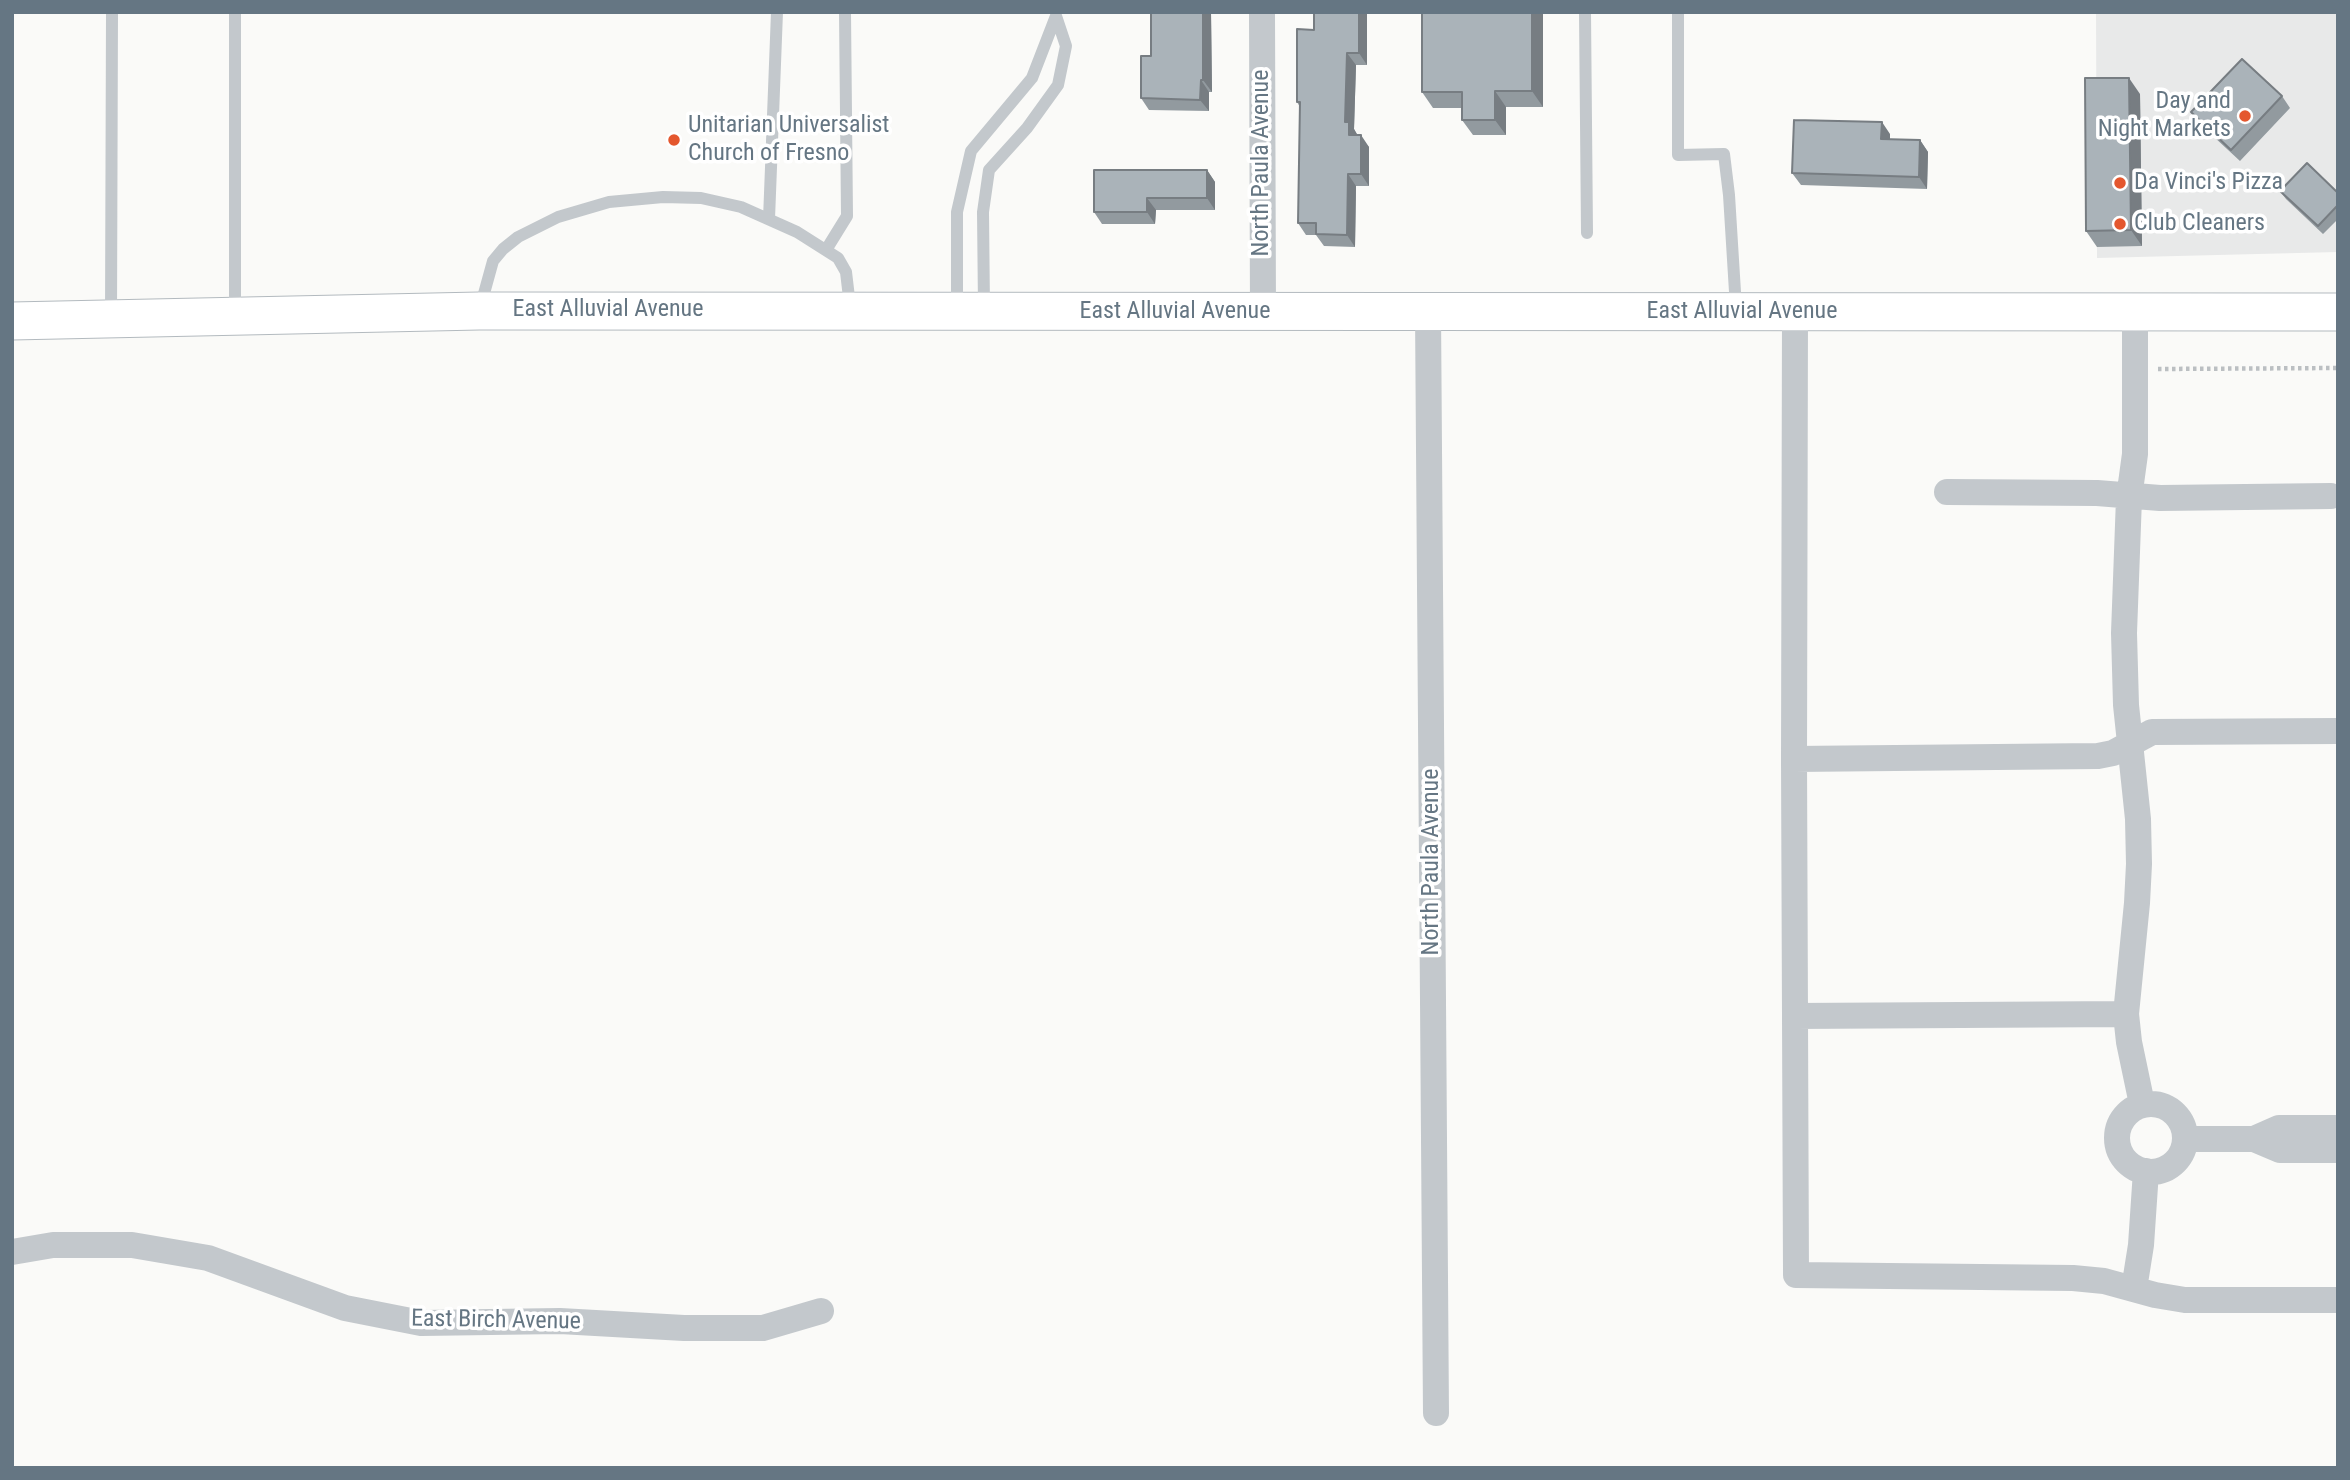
<!DOCTYPE html>
<html>
<head>
<meta charset="utf-8">
<style>
  body { margin:0 }
  #map { position:relative; width:2350px; height:1480px; overflow:hidden; background:#fafaf8; font-family:"Roboto Condensed",sans-serif }
  canvas { display:block }
  .frame { position:absolute; inset:0; border:14px solid #657683; pointer-events:none }
</style>
</head>
<body>
<div id="map">
<canvas width="2350" height="1480"></canvas>
<div class="frame"></div>
</div>
<script>
const g = document.querySelector('canvas').getContext('2d');
g.lineJoin = 'round';
function fillPath(path, color) { g.fillStyle = color; g.fill(path, 'evenodd'); }
const toPath = rows => new Path2D(rows.map(r => 'M' + r).join(''));
function strokePath(path, color, width, dash) { g.strokeStyle = color; g.lineWidth = width; g.lineCap = dash ? 'butt' : 'round'; g.setLineDash(dash || []); g.stroke(path); }
function drawText(font, color, halo, rows, align = 'center') {
  g.font = font + ' "Roboto Condensed",sans-serif'; g.lineWidth = 7; g.setLineDash([]); g.textBaseline = 'middle'; g.strokeStyle = halo; g.fillStyle = color; for (const [text, x, y, turn = 0] of rows) {
    g.save(); g.translate(x, y); g.rotate((+turn || 0) * Math.PI / 180); g.textAlign = isNaN(turn) ? turn : align; if (halo) g.strokeText(text, 0, 0); g.fillText(text, 0, 0); g.restore();
  }
}
const built = toPath([
  [2096,12,2338,12,2338,252,2097,258]
]);
const path = toPath([
  [2158,369,2338,368]
]);
const lane = toPath([
  [235,12,235,314],
  [1585,12,1587,233],
  [1678,12,1678,155,1724,154,1729,195,1736,308],
  [769,219,777,12],
  [826,250,847,216,845,12],
  [480,308,493,261,503,249,518,237,558,217,609,202,663,197,701,198,741,207,797,232,838,258,846,272,850,306],
  [957,308,957,212,971,151,1032,78,1056,16,1066,46,1058,85,1027,128,989,170,983,212,984,308],
  [111,316,112,12]
]);
const street = toPath([
  [1262,12,1263,313],
  [1428,311,1436,1413],
  [1795,312,1794,759,1796,1275,2073,1278,2104,1281,2155,1295,2185,1300,2338,1300],
  [2135,312,2135,454,2129,498,2124,633,2126,705,2138,819,2139,864,2137,903,2126,1014,2129,1042,2142,1104],
  [1947,492,2097,493,2160,498,2331,496],
  [1794,759,2098,756,2113,753,2152,732,2338,731],
  [1795,1016,2126,1014],
  '2117 1138a34 34 0 1 1 68 0a34 34 0 1 1-68 0Z',
  [2185,1139,2254,1139,2279,1128,2338,1128],
  [2254,1139,2280,1150,2338,1150],
  [12,1252,53,1245,132,1245,208,1258,345,1308,421,1323,560,1321,684,1328,763,1328,821,1311],
  [2134,1289,2141,1245,2146,1171]
]);
const secondary = toPath([
  [12,321,479,311,2338,312]
]);
const wall = toPath([
  [1151,12,1211,12,1212,92,1209,92,1209,111,1149,110,1141,98,1151,56],
  [1314,12,1367,12,1367,65,1356,65,1354,129,1357,135,1369,147,1369,186,1356,186,1355,247,1324,246,1316,235,1306,235,1298,223,1300,107,1297,102,1314,30],
  [1543,12,1543,107,1506,107,1506,135,1473,135,1462,120,1462,108,1433,108,1422,92],
  [2140,94,2142,246,2097,247,2086,231],
  [2282,96,2290,108,2240,161,2200,124,2191,112],
  [1890,134,1890,140,1920,140,1928,152,1927,189,1801,185,1792,173],
  [1207,170,1215,182,1215,210,1156,210,1155,224,1102,224,1094,212],
  [2280,191,2338,193,2338,219,2323,234,2286,199]
]);
const shadedWall = toPath([
  [1203,12,1211,12,1212,92,1203,80],
  [1359,12,1367,12,1367,65,1359,53],
  [1532,12,1543,12,1543,107,1532,91],
  [1347,53,1356,65,1354,129,1357,134,1357,146,1349,135,1345,122],
  [2129,78,2140,94,2142,246,2131,230],
  [1201,80,1209,92,1209,111,1200,100],
  [1495,91,1506,107,1506,135,1495,120],
  [1882,122,1890,134,1890,151,1881,139],
  [1361,135,1369,147,1369,186,1361,174],
  [1920,140,1928,152,1927,189,1919,177],
  [1207,170,1215,182,1215,210,1207,198],
  [1348,174,1356,186,1355,247,1347,235],
  [1147,198,1156,210,1155,224,1147,212]
]);
const building = toPath([
  [1151,12,1203,12,1203,80,1201,80,1200,100,1141,98,1141,56,1151,56,1151,12],
  [1314,12,1359,12,1359,53,1347,53,1345,122,1349,122,1349,135,1361,135,1361,174,1348,174,1347,235,1316,234,1316,223,1298,223,1300,102,1297,102,1297,29,1314,30,1314,12],
  [1422,12,1532,12,1532,91,1495,91,1495,120,1462,120,1462,92,1422,92,1422,12],
  [2242,59,2282,96,2231,150,2191,112,2242,59],
  [2085,78,2129,78,2131,230,2086,231,2085,78],
  [1794,120,1882,122,1881,139,1920,140,1919,177,1792,173,1794,120],
  [2307,163,2338,193,2338,205,2318,226,2280,191,2307,163],
  [1094,170,1207,170,1207,198,1147,198,1147,212,1094,212,1094,170]
]);
const markers = [
  [2245,116,7,"#e4572e"],
  [674,140,7,"#e4572e"],
  [2120,183,7,"#e4572e"],
  [2120,224,7,"#e4572e"]
];
const poiNames = [
  ["Day and",2231,102,"right"],
  ["Night Markets",2231,130,"right"],
  ["Unitarian Universalist",688,126],
  ["Church of Fresno",688,154],
  ["Da Vinci's Pizza",2134,183],
  ["Club Cleaners",2134,224]
];
const streetNames = [
  ["North Paula Avenue",1262,163,-90],
  ["East Alluvial Avenue",608,310],
  ["East Alluvial Avenue",1175,312],
  ["East Alluvial Avenue",1742,312],
  ["North Paula Avenue",1432,862,-90],
  ["East Birch Avenue",496,1321,1]
];
fillPath(built, '#e8e9e9');
strokePath(secondary, '#b3babf', 39);
strokePath(path, '#bbbfc2', 4.5, [3.5, 3.5]);
strokePath(lane, '#c3c8cc', 12);
strokePath(street, '#c3c8cc', 26);
strokePath(secondary, '#fff', 37);
fillPath(wall, '#929a9f');
fillPath(shadedWall, '#777d82');
fillPath(building, '#aab3b9');
strokePath(building, '#777d82', 2);
for (const [x, y, r, color] of markers) { const dot = new Path2D(); dot.arc(x, y, r, 0, 2 * Math.PI); g.fillStyle = color; g.fill(dot); strokePath(dot, '#fff', 2.5); }
drawText('24px', '#657683', '#fff', poiNames, 'left');
drawText('24px', '#657683', '#fff', streetNames);
</script>
</body>
</html>
